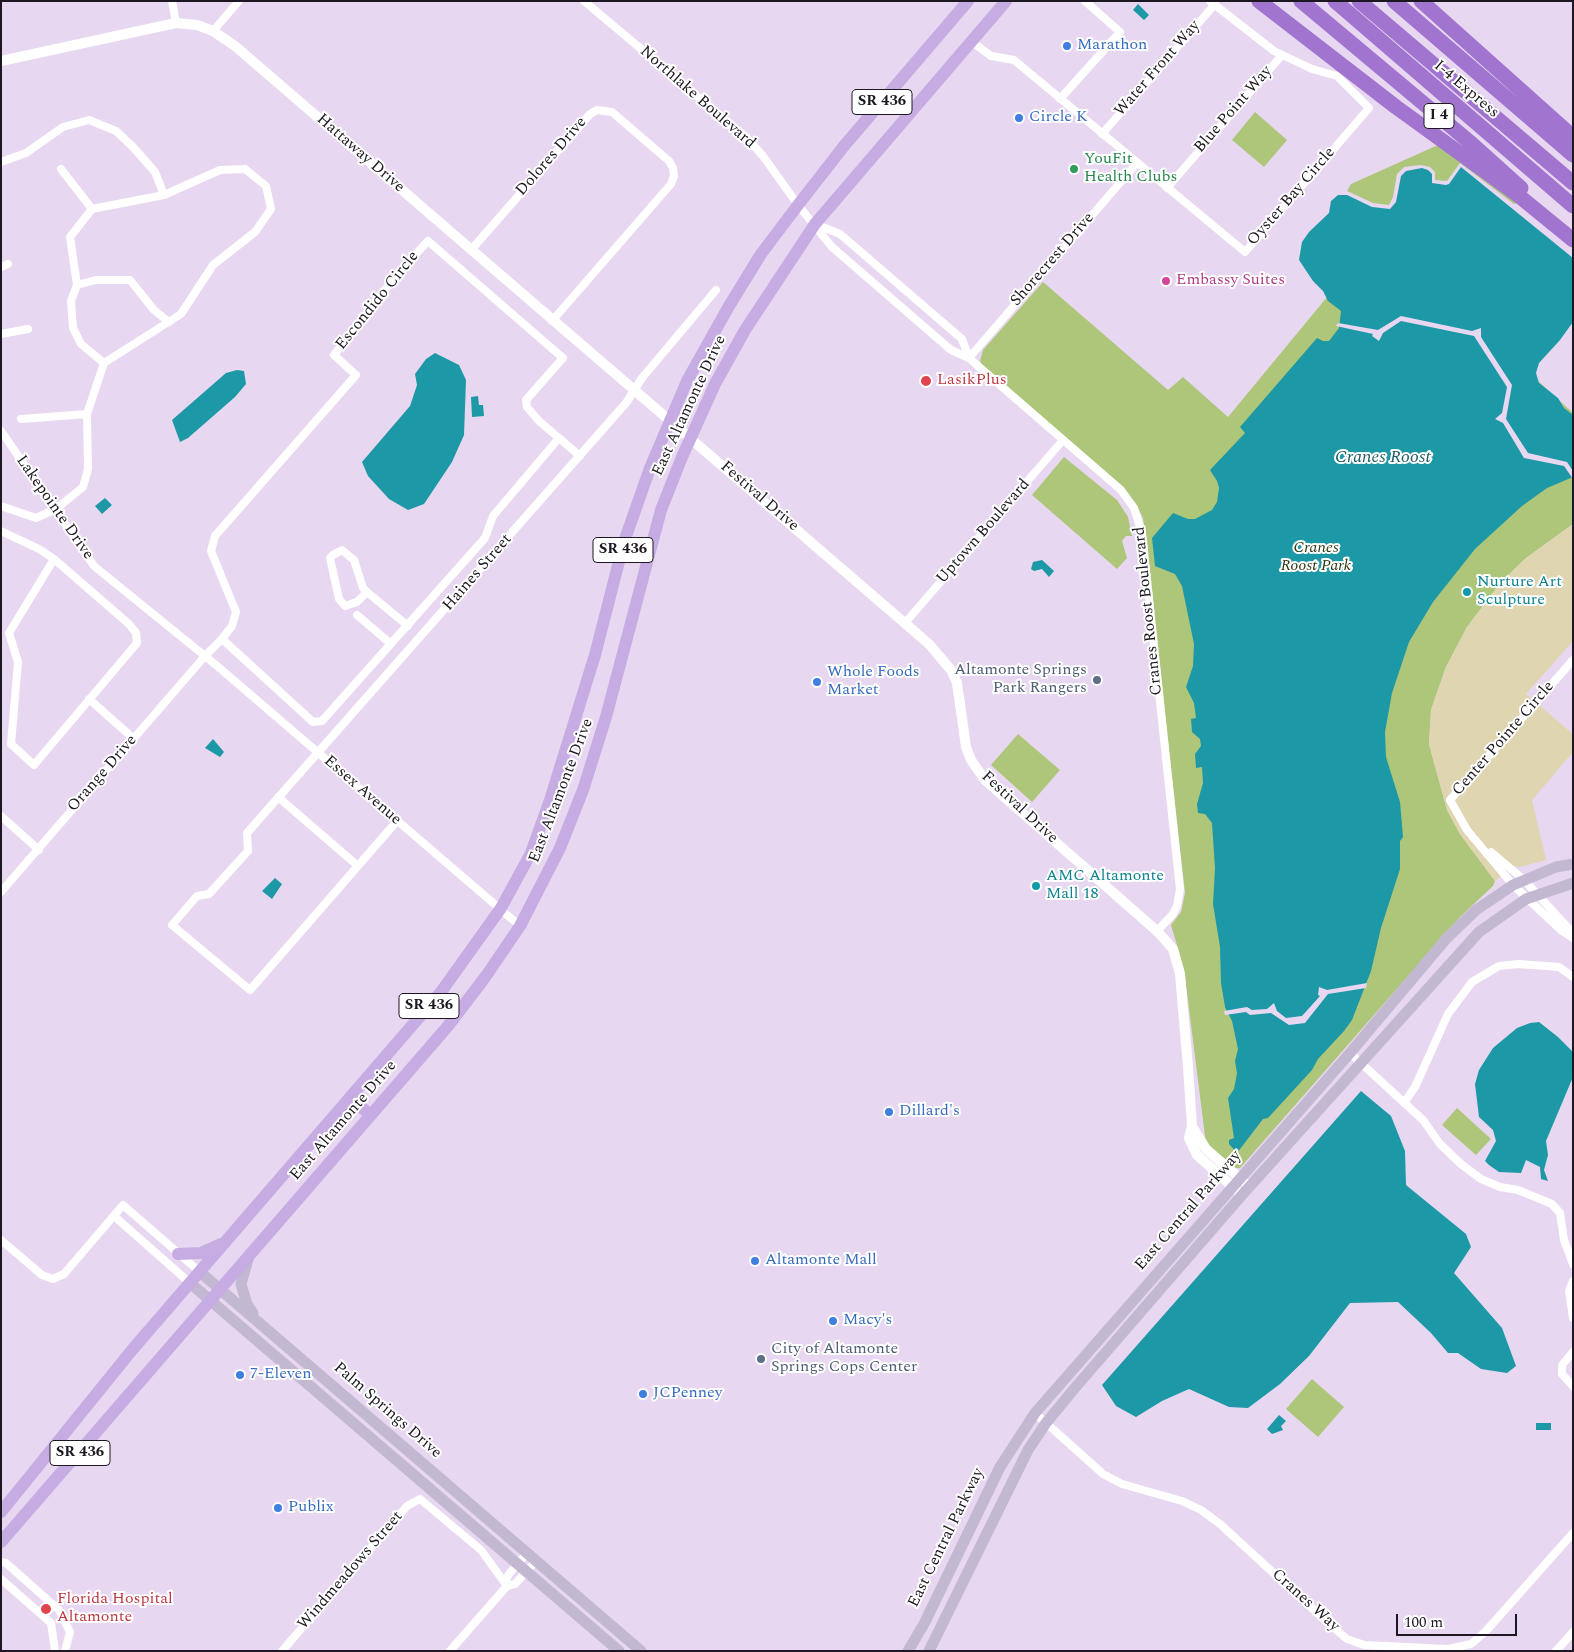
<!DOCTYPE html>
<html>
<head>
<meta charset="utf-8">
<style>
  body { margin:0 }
  #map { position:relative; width:1574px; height:1652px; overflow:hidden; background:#e8d7f1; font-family:Spectral,serif }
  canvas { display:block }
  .frame { position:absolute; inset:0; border:2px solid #1c1720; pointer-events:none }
  .scale { position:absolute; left:1396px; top:1614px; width:121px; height:22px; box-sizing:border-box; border:2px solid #1c1720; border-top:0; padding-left:6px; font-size:15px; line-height:18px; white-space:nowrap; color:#1c1720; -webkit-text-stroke:4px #fff; paint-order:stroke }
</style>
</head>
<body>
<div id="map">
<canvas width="1574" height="1652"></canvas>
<div class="frame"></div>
<div class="scale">100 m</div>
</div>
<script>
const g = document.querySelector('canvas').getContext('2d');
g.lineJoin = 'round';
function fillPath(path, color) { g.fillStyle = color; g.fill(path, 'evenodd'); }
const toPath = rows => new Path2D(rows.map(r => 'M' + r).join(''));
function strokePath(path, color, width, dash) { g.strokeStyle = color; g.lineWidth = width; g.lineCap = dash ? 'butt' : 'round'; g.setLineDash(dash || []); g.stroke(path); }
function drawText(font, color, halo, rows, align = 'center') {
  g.font = font + ' Spectral,serif'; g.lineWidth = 4; g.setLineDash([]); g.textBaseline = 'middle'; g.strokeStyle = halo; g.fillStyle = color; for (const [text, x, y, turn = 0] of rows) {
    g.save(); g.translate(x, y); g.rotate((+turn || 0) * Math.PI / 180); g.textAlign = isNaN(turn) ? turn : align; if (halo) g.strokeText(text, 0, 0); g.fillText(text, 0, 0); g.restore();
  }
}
const green = toPath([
  [1255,112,1287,140,1264,167,1232,140],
  [1438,145,1520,202,1514,204,1460,163,1447,181,1435,180,1435,172,1430,167,1421,165,1404,167,1397,174,1393,197,1389,205,1373,203,1347,191,1351,184],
  [1043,282,1168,390,1183,377,1228,417,1337,285,1537,380,1573,413,1573,524,1526,558,1501,582,1467,627,1446,667,1431,710,1429,744,1447,810,1460,834,1495,881,1493,886,1459,918,1240,1168,1229,1168,1206,1144,1184,969,1171,925,1181,912,1185,893,1143,518,1136,504,1122,486,982,365,980,361,983,350],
  [1064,457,1117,500,1128,517,1132,536,1126,536,1122,541,1127,558,1117,569,1032,495],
  [1018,734,1060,770,1032,802,991,765],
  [1457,1108,1491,1139,1476,1155,1442,1125],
  [1312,1379,1344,1407,1318,1437,1286,1409]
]);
const sand = toPath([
  [1573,524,1573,641,1526,694,1573,734,1573,752,1532,800,1546,860,1520,867,1513,866,1495,881,1460,834,1447,810,1429,744,1431,710,1446,667,1467,627,1501,582,1526,558]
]);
const water = toPath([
  [1138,4,1149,15,1144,20,1133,10],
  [1461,167,1573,258,1573,322,1560,340,1539,363,1536,373,1539,383,1558,398,1564,408,1573,415,1573,477,1547,488,1522,506,1475,549,1433,602,1409,642,1392,693,1385,732,1386,757,1400,802,1403,837,1400,841,1400,869,1381,928,1371,971,1352,1020,1344,1031,1318,1059,1312,1070,1268,1118,1263,1119,1237,1153,1229,1144,1229,1140,1234,1138,1228,1098,1234,1089,1237,1073,1235,1061,1238,1049,1232,1021,1225,1007,1221,983,1220,947,1213,904,1215,868,1212,823,1205,814,1198,813,1197,804,1203,783,1202,767,1196,768,1195,754,1201,746,1200,739,1192,732,1191,719,1196,718,1194,703,1186,687,1193,666,1194,644,1182,586,1175,574,1155,566,1152,538,1173,513,1188,519,1195,519,1212,510,1217,502,1219,488,1217,481,1210,470,1245,433,1240,427,1317,338,1323,341,1329,341,1339,328,1341,311,1328,301,1323,291,1313,281,1299,260,1302,242,1309,232,1329,213,1331,201,1338,195,1347,195,1372,207,1390,209,1396,202,1401,176,1406,171,1422,168,1428,170,1432,174,1432,183,1446,185,1449,184],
  [435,353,459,365,466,380,464,435,452,462,424,504,408,510,389,499,368,476,362,462,410,406,417,385,415,374,426,359],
  [237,370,244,371,246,384,235,397,188,438,180,442,172,420,226,373],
  [478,396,479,405,483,405,484,416,472,417,471,397],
  [105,498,112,505,102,514,95,506],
  [1042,560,1054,571,1049,577,1042,569,1034,571,1031,569,1033,562],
  [213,739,224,752,220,757,205,748],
  [275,878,282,884,272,899,262,891],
  [1539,1022,1558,1037,1573,1052,1573,1077,1546,1141,1548,1155,1544,1170,1548,1181,1541,1179,1540,1167,1526,1160,1521,1173,1499,1172,1489,1165,1485,1161,1496,1141,1493,1130,1479,1117,1475,1084,1479,1070,1493,1048,1517,1028,1530,1023],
  [1361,1091,1391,1116,1405,1151,1406,1185,1466,1234,1471,1247,1454,1273,1502,1328,1516,1366,1507,1373,1481,1369,1458,1353,1448,1353,1431,1333,1398,1302,1350,1303,1309,1356,1280,1384,1248,1408,1229,1407,1189,1389,1162,1401,1136,1417,1116,1406,1102,1385],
  [1279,1415,1286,1421,1281,1426,1283,1430,1272,1434,1267,1429],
  [1536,1423,1551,1423,1551,1430,1536,1430]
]);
const pier = toPath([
  [1401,316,1472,331,1481,328,1481,337,1512,385,1506,419,1528,453,1567,462,1573,471,1573,479,1564,466,1524,458,1503,423,1495,419,1502,413,1507,387,1474,336,1401,321,1383,333,1379,341,1372,336,1373,334,1336,326,1338,323,1378,330],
  [1367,983,1366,988,1328,994,1305,1023,1289,1025,1271,1013,1250,1015,1246,1012,1225,1015,1224,1011,1247,1007,1252,1010,1267,1009,1274,1003,1277,1011,1286,1018,1302,1016,1320,996,1318,995,1319,987,1327,990]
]);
const minor = toPath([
  [172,1,176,23],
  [584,1,746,137,763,156,798,205,832,247,951,350,969,358,978,366,1121,490,1134,508,1142,533,1180,889,1177,906,1173,914,1157,931],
  [213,31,239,1],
  [971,41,991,56,1014,60,1245,252,1369,108,1337,76,1312,69,1274,51,1210,1],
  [1060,99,1120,32,1085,1],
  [1102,134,1215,4],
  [1,162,26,153,63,127,89,120,116,131,133,147,155,172,164,195],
  [61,169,92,209],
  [245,169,266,186,271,209,255,232,213,265,181,314,104,363,81,344,73,328,71,301,77,285,70,237,92,209,164,195,220,170,245,169],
  [1167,188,1282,55],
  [815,224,840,234,962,339,969,358],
  [471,250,590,114,597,110,612,112,669,161,673,168,674,176,671,184,552,321],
  [1,267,8,264],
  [77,285,96,280,130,280,154,310,169,322],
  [1,334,28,329],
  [969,358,1137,163],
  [21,419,87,414],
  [1,431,94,566,216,665,520,926],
  [559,438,493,516,485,538,322,721,313,722,222,639,232,626,236,612,211,551,215,536,356,375,334,355,399,272,428,241,563,358,526,400,527,407,539,421,580,456],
  [1,506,36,518,56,509,83,487,88,469,87,414,104,363],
  [1,531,39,549,54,559,129,624,136,633,137,643,34,765,11,744,18,662,9,633,54,559],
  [367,592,357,602,345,606,339,599,330,558,333,555,342,550,354,560,363,588,367,592,408,626],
  [357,615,391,644],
  [905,623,1063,440],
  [1573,660,1450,800,1467,830,1513,885,1562,931,1573,938],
  [89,699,134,739],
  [278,797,358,866],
  [1,816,39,850],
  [397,821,250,990,172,925,197,896,209,894,248,851,247,833,626,403,642,378,716,290],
  [1491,852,1524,880,1573,933],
  [1,892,205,656,222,639],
  [1350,1053,1423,1120,1440,1144,1461,1164,1481,1179,1500,1187,1518,1190,1552,1204,1560,1213,1564,1240,1573,1264],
  [1404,1103,1415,1087,1448,1014,1472,982,1499,966,1518,964,1559,967,1573,977],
  [114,1216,190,1283],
  [1,1240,42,1275,53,1279,64,1274,123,1205,200,1272],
  [1573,1281,1569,1291,1573,1318],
  [1573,1352,1562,1365,1562,1374,1573,1386],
  [1035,1413,1103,1474,1122,1484,1182,1501,1201,1510,1220,1524,1328,1623,1347,1639,1364,1645,1448,1649,1471,1644,1486,1631,1573,1533],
  [1,1562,6,1563,59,1610,70,1632,65,1651],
  [1,1579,51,1623,55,1651],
  [507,1586,506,1580,509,1574,527,1553],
  [282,1651,407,1506,420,1499,481,1550,507,1586],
  [450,1651,507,1586,515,1584,536,1561],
  [1556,1651,1573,1632]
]);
const tertiary = toPath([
  [1,61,176,23,197,25,213,31,235,46,929,644,951,670,957,683,966,747,971,760,985,780,1158,932,1173,949,1180,974,1188,1067,1192,1126,1189,1138,1197,1155,1242,1195],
  [1192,1126,1206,1149,1245,1183]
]);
const secondary = toPath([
  [249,1256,241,1284,247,1304,253,1313],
  [200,1272,641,1651],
  [190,1283,619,1651],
  [908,1651,924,1624,1000,1467,1035,1413,1350,1053,1446,939,1476,910,1513,885,1556,867,1573,864],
  [929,1651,1028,1450,1046,1423,1074,1389,1242,1195,1479,932,1526,899,1573,883]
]);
const primary = toPath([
  [350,1097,370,1115],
  [178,1254,201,1253,221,1244],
  [1,1512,132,1350,441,992,501,908,531,853,550,800,595,655,624,542,650,468,687,381,729,306,761,254,798,205,844,146,968,1],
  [1,1542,448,1026,486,976,520,926,560,848,583,790,606,717,661,510,682,457,715,384,745,330,815,224,1006,1]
]);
const motorway = toPath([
  [1259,1,1396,107,1519,196,1573,240],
  [1301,1,1472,144,1521,188],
  [1335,1,1573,206],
  [1359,1,1573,183],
  [1394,1,1573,155],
  [1421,1,1573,137]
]);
const markers = [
  [1067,46,5,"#3f7fe0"],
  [1019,118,5,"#3f7fe0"],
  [1074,169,5,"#2e9e5b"],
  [1166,281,5,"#d1479c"],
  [926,381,6,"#e0444e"],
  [1467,592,5,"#0f9aa8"],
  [1097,680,5,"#5c6f8a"],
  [817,682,5,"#3f7fe0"],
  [1036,886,5,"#0f9aa8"],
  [889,1112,5,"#3f7fe0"],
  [755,1261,5,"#3f7fe0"],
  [833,1321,5,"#3f7fe0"],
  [761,1359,5,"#5c6f8a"],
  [240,1375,5,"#3f7fe0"],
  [643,1394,5,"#3f7fe0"],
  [278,1508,5,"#3f7fe0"],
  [46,1609,6,"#e0444e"]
];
const shields = [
  [882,102,60],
  [1439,116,30],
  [623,550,60],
  [429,1006,60],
  [80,1453,60]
];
const shieldNames = [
  ["SR 436",882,102],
  ["I 4",1439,116],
  ["SR 436",623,550],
  ["SR 436",429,1006],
  ["SR 436",80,1453]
];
const shopNames = [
  ["Marathon",1077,46],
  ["Circle K",1029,118],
  ["Whole Foods",827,673],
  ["Market",827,691],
  ["Dillard's",899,1112],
  ["Altamonte Mall",765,1261],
  ["Macy's",843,1321],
  ["7-Eleven",250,1375],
  ["JCPenney",653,1394],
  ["Publix",288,1508]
];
const streetNames = [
  ["Water Front Way",1158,69,-49],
  ["I-4 Express",1466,90,40],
  ["Northlake Boulevard",697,98,41],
  ["Blue Point Way",1234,110,-49],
  ["Hattaway Drive",360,154,41],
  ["Dolores Drive",552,157,-49],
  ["Oyster Bay Circle",1292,197,-49],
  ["Shorecrest Drive",1053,260,-49],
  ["Escondido Circle",378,301,-51],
  ["East Altamonte Drive",690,406,-65],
  ["Festival Drive",759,497,41],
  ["Lakepointe Drive",54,508,55],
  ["Uptown Boulevard",984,532,-49],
  ["Haines Street",478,573,-49],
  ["Cranes Roost Boulevard",1149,611,-96],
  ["Center Pointe Circle",1504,739,-49],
  ["Orange Drive",103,774,-49],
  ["Essex Avenue",362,791,41],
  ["East Altamonte Drive",562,791,-69],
  ["Festival Drive",1019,808,43],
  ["East Altamonte Drive",344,1121,-49],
  ["East Central Parkway",1189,1211,-49],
  ["Palm Springs Drive",387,1411,41],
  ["East Central Parkway",947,1538,-64],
  ["Windmeadows Street",351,1571,-49],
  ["Cranes Way",1305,1601,42]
];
const leisureNames = [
  ["YouFit",1084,160],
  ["Health Clubs",1084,178]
];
const hotelNames = [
  ["Embassy Suites",1176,281]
];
const healthNames = [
  ["LasikPlus",937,381],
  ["Florida Hospital",57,1600],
  ["Altamonte",57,1618]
];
const parkNames = [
  ["Cranes",1316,549],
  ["Roost Park",1316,567]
];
const cultureNames = [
  ["Nurture Art",1477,583],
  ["Sculpture",1477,601],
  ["AMC Altamonte",1046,877],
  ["Mall 18",1046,895]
];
const serviceNames = [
  ["Altamonte Springs",1087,671],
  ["Park Rangers",1087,689],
  ["City of Altamonte",771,1350,"left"],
  ["Springs Cops Center",771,1368,"left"]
];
const waterNames = [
  ["Cranes Roost",1383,458]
];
fillPath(green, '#aec67a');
fillPath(sand, '#dfd5b0');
fillPath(water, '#1d98a6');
fillPath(pier, '#e8d7f1');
strokePath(minor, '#fff', 8);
strokePath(tertiary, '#fff', 10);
strokePath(secondary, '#c3b8d1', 11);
strokePath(primary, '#c6ace2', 12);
strokePath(motorway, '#a074cf', 15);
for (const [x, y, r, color] of markers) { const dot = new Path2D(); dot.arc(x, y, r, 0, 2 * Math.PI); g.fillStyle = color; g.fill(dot); strokePath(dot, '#fff', 2); }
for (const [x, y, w] of shields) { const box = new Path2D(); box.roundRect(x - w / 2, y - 12.5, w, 25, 4); g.fillStyle = '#fff'; g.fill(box); strokePath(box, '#1c1720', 1); }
drawText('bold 15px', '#1c1720', null, shieldNames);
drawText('16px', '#366cbe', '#fff', shopNames, 'left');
drawText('16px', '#1c1720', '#fff', streetNames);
drawText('16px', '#27864d', '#fff', leisureNames, 'left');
drawText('16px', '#b23c85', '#fff', hotelNames, 'left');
drawText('16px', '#be3a42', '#fff', healthNames, 'left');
drawText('italic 16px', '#2d3810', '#fff', parkNames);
drawText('16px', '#0d838f', '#fff', cultureNames, 'left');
drawText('16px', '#4e5e75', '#fff', serviceNames, 'right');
drawText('italic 18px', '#1d5b63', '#fff', waterNames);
</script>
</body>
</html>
